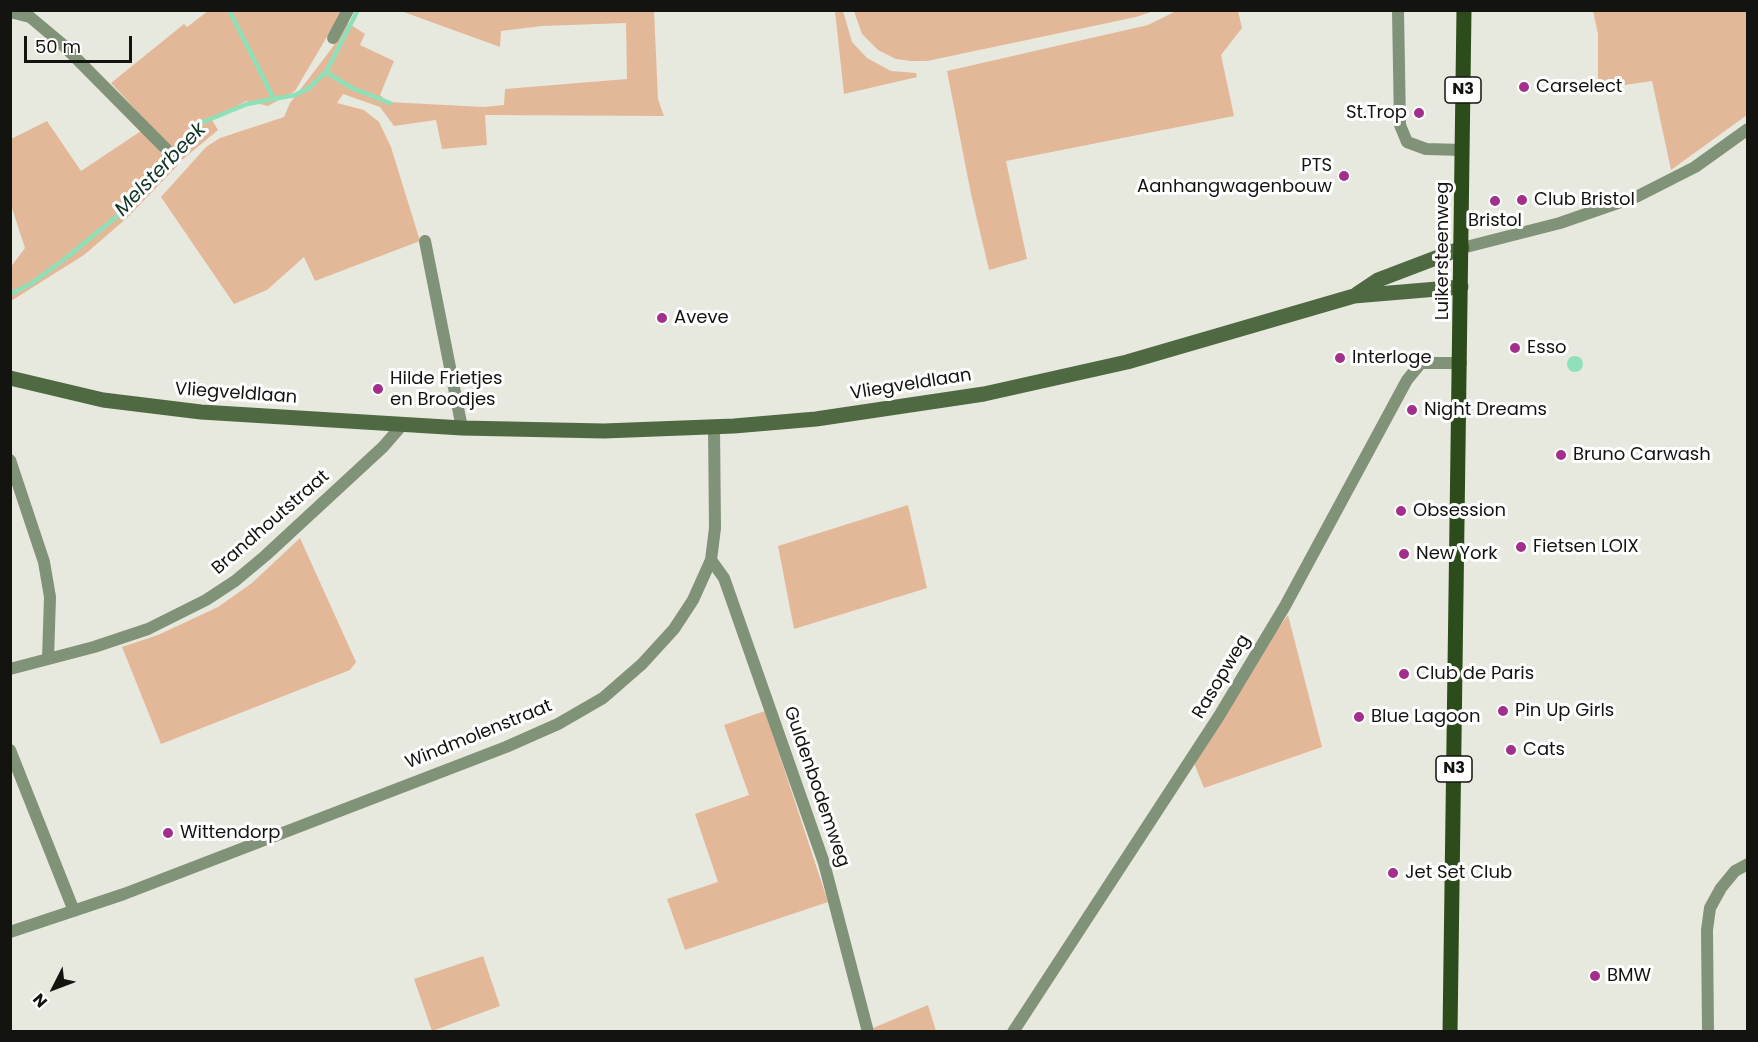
<!DOCTYPE html>
<html>
<head>
<meta charset="utf-8">
<style>
  body { margin:0 }
  #map { position:relative; width:1758px; height:1042px; overflow:hidden; background:#e8e9de; font-family:Poppins,sans-serif }
  canvas { display:block }
  .frame { position:absolute; inset:0; border:12px solid #131310; pointer-events:none }
  .north { position:absolute; left:24px; top:958px; width:60px; height:60px; -webkit-text-stroke:4px #fff; paint-order:stroke; rotate:228deg; font-size:16px; font-weight:700; line-height:24px; text-align:center; color:#131310 }
  .north::after { content:''; display:block; margin:auto; width:21px; height:27px; background:#131310; clip-path:polygon(50% 0,100% 100%,50% 72%,0 100%) }
  .scale { position:absolute; left:24px; top:36px; width:108px; height:27px; box-sizing:border-box; border:3px solid #131310; border-top:0; padding-left:8px; font-size:18px; line-height:21px; white-space:nowrap; color:#131310; -webkit-text-stroke:4px #fff; paint-order:stroke }
</style>
</head>
<body>
<div id="map">
<canvas width="1758" height="1042"></canvas>
<div class="frame"></div>
<div class="north">N</div>
<div class="scale">50 m</div>
</div>
<script>
const g = document.querySelector('canvas').getContext('2d');
g.lineJoin = 'round';
function fillPath(path, color) { g.fillStyle = color; g.fill(path, 'evenodd'); }
const toPath = rows => new Path2D(rows.map(r => 'M' + r).join(''));
function strokePath(path, color, width, dash) { g.strokeStyle = color; g.lineWidth = width; g.lineCap = dash ? 'butt' : 'round'; g.setLineDash(dash || []); g.stroke(path); }
function drawText(font, color, halo, rows, align = 'center') {
  g.font = font + ' Poppins,sans-serif'; g.lineWidth = 6; g.setLineDash([]); g.textBaseline = 'middle'; g.strokeStyle = halo; g.fillStyle = color; for (const [text, x, y, turn = 0] of rows) {
    g.save(); g.translate(x, y); g.rotate((+turn || 0) * Math.PI / 180); g.textAlign = isNaN(turn) ? turn : align; if (halo) g.strokeText(text, 0, 0); g.fillText(text, 0, 0); g.restore();
  }
}
const green = toPath([
  [1178,10,1238,11,1242,28,1221,55,1234,116,1006,161,1027,259,989,270,971,194,947,71,1148,25],
  [208,11,342,11,295,91,268,106,246,101,212,120,218,130,182,160,111,83,184,24,187,27],
  [354,11,348,23,365,34,360,45,394,61,380,95,388,102,484,107,504,105,505,89,627,79,626,23,542,26,501,31,500,47,401,11,654,11,658,99,664,116,485,115,487,145,442,149,436,120,394,126,380,107,343,94,337,103,364,110,379,122,391,147,420,241,315,281,304,257,267,290,234,304,161,197,206,147,220,138,284,117,290,103,332,48],
  [835,11,843,11,852,42,867,58,891,71,916,73,917,77,844,94],
  [854,11,854,10,1154,11,1136,17,927,61,911,61,896,59,878,50,862,34],
  [1593,11,1747,11,1747,115,1671,170,1652,81,1598,89,1598,34],
  [47,121,81,171,144,129,178,165,128,217,84,255,11,301,10,268,25,248,11,205,11,139],
  [908,505,927,588,794,629,778,546],
  [300,538,356,662,350,670,161,744,122,647,158,635,218,607,252,583],
  [1288,615,1322,747,1204,788,1194,763,1260,654],
  [765,711,828,902,685,950,667,899,718,882,695,814,749,795,724,725],
  [483,956,500,1006,432,1031,414,979],
  [928,1005,936,1031,874,1031,873,1028]
]);
const water = toPath([
  '1567 364a8 8 0 1 1 16 0a8 8 0 1 1-16 0Z'
]);
const stream = toPath([
  [229,10,274,99],
  [326,72,352,88,390,103],
  [10,294,32,283,66,258,137,200,201,123,247,104,295,95,309,88,326,72,358,10]
]);
const minor = toPath([
  [1398,10,1400,125,1407,142,1426,149,1463,150],
  [10,12,30,17,61,43,170,153],
  [333,38,348,10],
  [425,241,462,428],
  [1462,248,1560,223,1638,196,1695,167,1748,129],
  [10,460,44,562,50,597,48,659],
  [711,560,724,578,824,863,868,1032],
  [10,669,94,647,148,629,206,600,235,581,265,556,383,447,403,424],
  [10,750,74,911],
  [10,932,124,894,506,747,558,724,603,698,642,664,674,629,693,600,711,560,715,528,714,426],
  [1013,1032,1219,716,1285,606,1407,380,1421,363,1461,363],
  [1708,1032,1707,930,1710,908,1721,888,1735,871,1748,864]
]);
const secondary = toPath([
  [1357,294,1378,280,1462,248],
  [10,378,103,400,201,412,462,428,604,431,734,426,816,419,984,394,1127,362,1354,296,1461,287]
]);
const primary = toPath([
  [1450,1032,1464,10]
]);
const markers = [
  [1524,87,6,"#a12f8b"],
  [1419,113,6,"#a12f8b"],
  [1344,176,6,"#a12f8b"],
  [1522,200,6,"#a12f8b"],
  [1495,201,6,"#a12f8b"],
  [662,318,6,"#a12f8b"],
  [1515,348,6,"#a12f8b"],
  [1340,358,6,"#a12f8b"],
  [378,389,6,"#a12f8b"],
  [1412,410,6,"#a12f8b"],
  [1561,455,6,"#a12f8b"],
  [1401,511,6,"#a12f8b"],
  [1521,547,6,"#a12f8b"],
  [1404,554,6,"#a12f8b"],
  [1404,674,6,"#a12f8b"],
  [1503,711,6,"#a12f8b"],
  [1359,717,6,"#a12f8b"],
  [1511,750,6,"#a12f8b"],
  [168,833,6,"#a12f8b"],
  [1393,873,6,"#a12f8b"],
  [1595,976,6,"#a12f8b"]
];
const shields = [
  [1463,90,36],
  [1454,769,36]
];
const shieldNames = [
  ["N3",1463,90],
  ["N3",1454,769]
];
const poiNames = [
  ["Carselect",1536,87],
  ["St.Trop",1407,113,"right"],
  ["PTS",1332,166,"right"],
  ["Aanhangwagenbouw",1332,187,"right"],
  ["Club Bristol",1534,200],
  ["Bristol",1495,221,"center"],
  ["Aveve",674,318],
  ["Esso",1527,348],
  ["Interloge",1352,358],
  ["Hilde Frietjes",390,379],
  ["en Broodjes",390,400],
  ["Night Dreams",1424,410],
  ["Bruno Carwash",1573,455],
  ["Obsession",1413,511],
  ["Fietsen LOIX",1533,547],
  ["New York",1416,554],
  ["Club de Paris",1416,674],
  ["Pin Up Girls",1515,711],
  ["Blue Lagoon",1371,717],
  ["Cats",1523,750],
  ["Wittendorp",180,833],
  ["Jet Set Club",1405,873],
  ["BMW",1607,976]
];
const streetNames = [
  ["Luikersteenweg",1443,251,-90],
  ["Vliegveldlaan",911,385,-9],
  ["Vliegveldlaan",236,394,4],
  ["Brandhoutstraat",271,523,-41],
  ["Rasopweg",1222,677,-59],
  ["Windmolenstraat",479,735,-22],
  ["Guldenbodemweg",816,787,71]
];
const waterNames = [
  ["Melsterbeek",161,170,-46]
];
fillPath(green, '#e3b899');
fillPath(water, '#8ee0b8');
strokePath(stream, '#8ee0b8', 4.5);
strokePath(minor, '#809277', 12);
strokePath(secondary, '#4f6942', 15);
strokePath(primary, '#2d4c1b', 15);
for (const [x, y, r, color] of markers) { const dot = new Path2D(); dot.arc(x, y, r, 0, 2 * Math.PI); g.fillStyle = color; g.fill(dot); strokePath(dot, '#fff', 2); }
for (const [x, y, w] of shields) { const box = new Path2D(); box.roundRect(x - w / 2, y - 13, w, 26, 4.5); g.fillStyle = '#fff'; g.fill(box); strokePath(box, '#131310', 1.5); }
drawText('bold 16px', '#131310', null, shieldNames);
drawText('18px', '#131310', '#fff', poiNames, 'left');
drawText('18px', '#131310', '#fff', streetNames);
drawText('italic 20px', '#103525', '#fff', waterNames);
</script>
</body>
</html>
